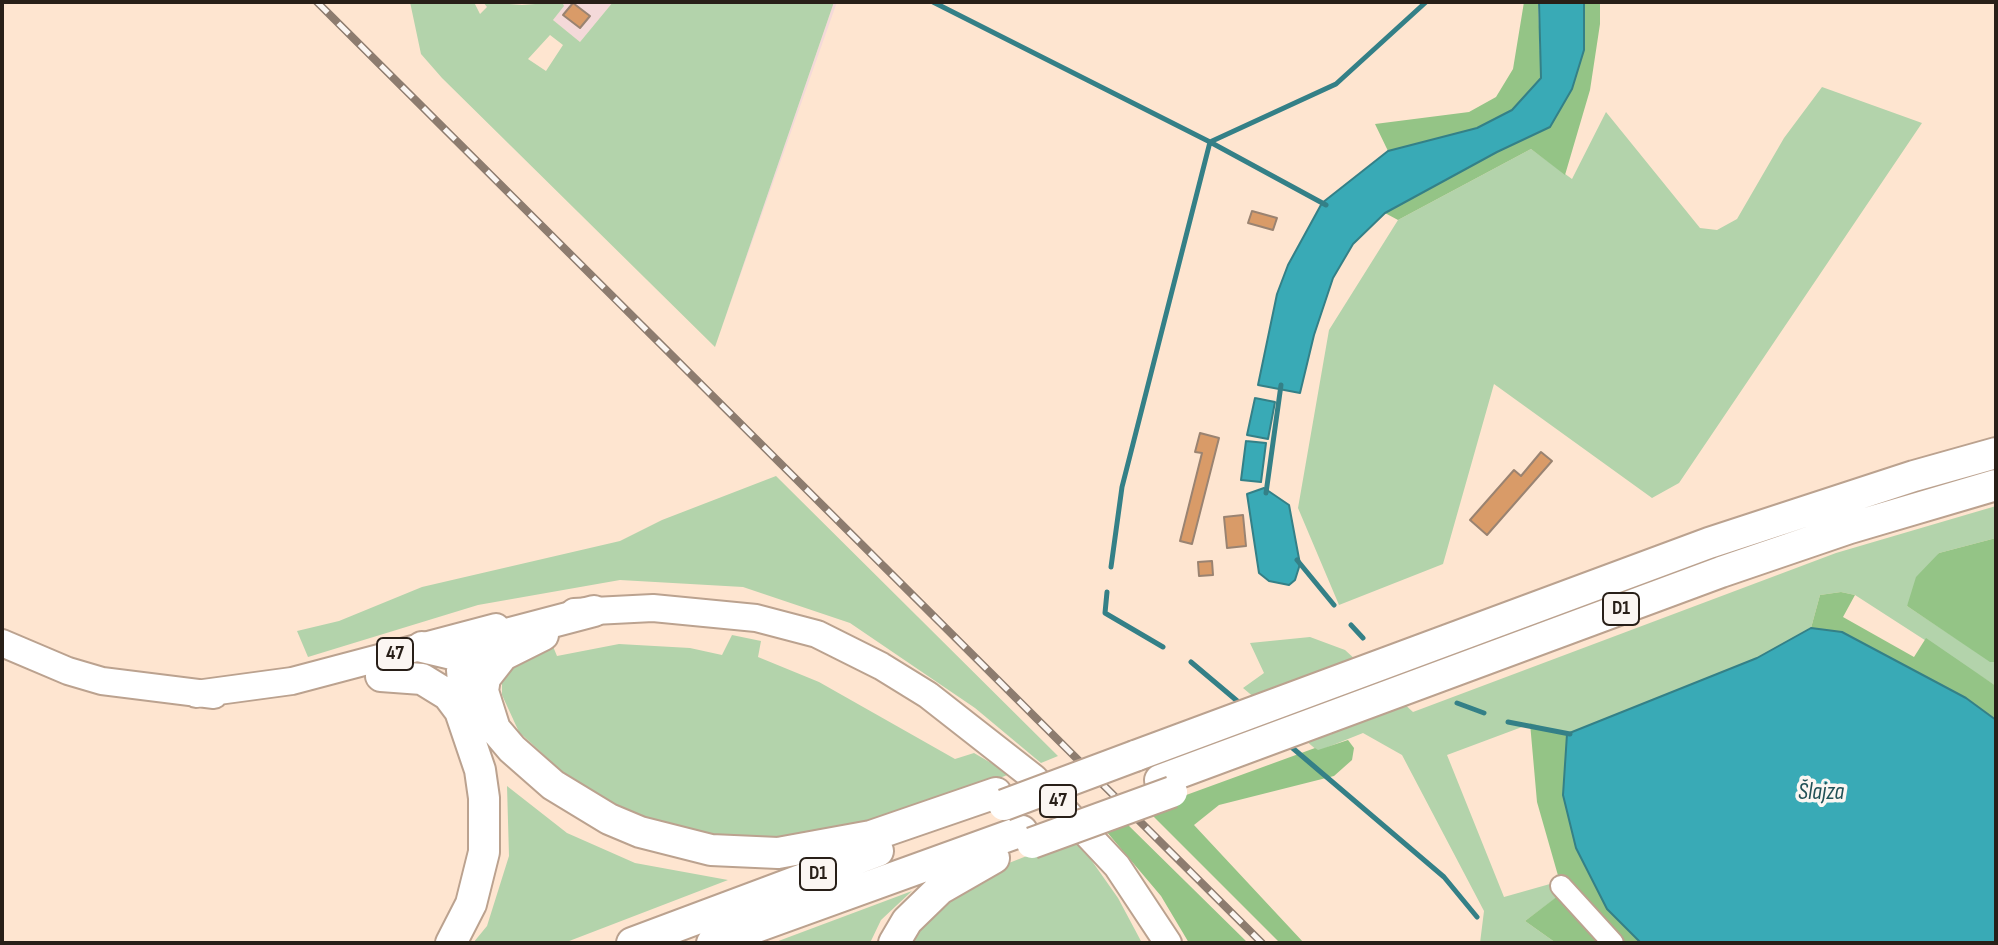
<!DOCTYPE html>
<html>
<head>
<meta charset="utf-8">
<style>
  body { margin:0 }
  #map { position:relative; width:1998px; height:945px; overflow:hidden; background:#fee5d0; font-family:"Sofia Sans Condensed",sans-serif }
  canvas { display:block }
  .frame { position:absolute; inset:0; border:4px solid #281f18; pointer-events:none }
</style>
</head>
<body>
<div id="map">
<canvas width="1998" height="945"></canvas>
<div class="frame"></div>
</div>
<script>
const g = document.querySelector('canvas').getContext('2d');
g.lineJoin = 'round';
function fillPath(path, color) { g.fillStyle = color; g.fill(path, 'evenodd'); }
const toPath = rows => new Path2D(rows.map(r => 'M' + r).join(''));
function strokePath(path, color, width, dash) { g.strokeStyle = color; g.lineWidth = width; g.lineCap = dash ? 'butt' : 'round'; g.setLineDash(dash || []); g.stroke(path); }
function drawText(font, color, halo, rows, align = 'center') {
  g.font = font + ' "Sofia Sans Condensed",sans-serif'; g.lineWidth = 7; g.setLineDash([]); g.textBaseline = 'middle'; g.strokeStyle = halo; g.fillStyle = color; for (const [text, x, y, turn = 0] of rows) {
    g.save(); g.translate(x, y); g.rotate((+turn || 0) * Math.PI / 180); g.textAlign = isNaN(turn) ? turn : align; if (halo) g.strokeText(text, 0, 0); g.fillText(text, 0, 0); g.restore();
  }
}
const industrial = toPath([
  [562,2,613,2,580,42,553,20,563,6],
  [834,2,837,2,715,347]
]);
const green = toPath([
  [410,2,474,2,480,14,487,7,483,2,522,5,562,2,564,6,553,20,580,42,613,2,834,2,715,347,442,78,421,54],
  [550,35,563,45,546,71,528,59],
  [1822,87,1922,123,1679,483,1652,498,1494,384,1443,564,1339,605,1298,508,1329,330,1398,220,1531,149,1572,179,1606,112,1700,228,1717,230,1737,219,1784,138],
  [776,476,1058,756,1041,763,975,708,850,623,743,587,620,580,478,605,308,657,297,631,339,621,422,587,620,541,662,520],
  [1996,506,1996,538,1939,553,1907,606,1990,661,1996,662,1996,686,1855,595,1841,592,1820,595,1811,628,1757,658,1567,734,1530,724,1447,755,1504,897,1557,882,1568,889,1525,921,1556,943,1480,943,1484,911,1402,755,1363,733,1318,751,1243,688,1264,673,1250,643,1310,637,1345,650,1413,712,1836,553],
  [732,635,761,641,758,657,819,682,955,759,974,753,1010,774,900,816,817,839,743,842,664,829,591,798,519,732,502,695,502,676,513,661,552,644,557,656,619,644,690,648,722,655],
  [507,786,567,833,635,863,728,880,564,943,473,943,487,926,509,856],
  [1075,837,1118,898,1142,943,904,943,981,874],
  [912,891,881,920,870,943,773,943]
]);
const forest = toPath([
  [1524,2,1538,2,1541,78,1512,111,1477,128,1388,151,1375,124,1469,112,1496,97,1513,69],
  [1584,2,1600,2,1600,24,1590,90,1565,175,1531,149,1398,220,1385,213,1497,152,1550,127,1584,50],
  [1996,538,1996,662,1990,662,1907,606,1916,577,1939,553],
  [1841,592,1855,595,1843,617,1914,657,1926,638,1996,686,1996,720,1966,698,1842,632,1811,628,1820,595],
  [1530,723,1567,734,1563,795,1607,909,1641,943,1556,943,1525,921,1567,889,1559,879,1537,802],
  [1348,740,1354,748,1352,760,1334,776,1219,805,1194,825,1304,943,1280,943,1150,813,1178,798,1315,748,1318,750],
  [1125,822,1248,943,1189,943,1161,896,1106,831]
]);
const water = toPath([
  [1539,2,1584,2,1584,50,1572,89,1550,127,1497,152,1385,213,1353,244,1333,278,1314,335,1300,393,1258,385,1277,294,1288,265,1322,203,1388,151,1477,128,1512,110,1541,78,1539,2],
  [1255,398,1275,402,1268,439,1247,435,1255,398],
  [1246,441,1266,443,1261,482,1241,480,1246,441],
  [1264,488,1289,505,1300,564,1295,580,1289,585,1269,581,1259,573,1247,494,1264,488],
  [1811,628,1842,632,1966,698,1996,720,1996,943,1641,943,1607,909,1576,848,1563,795,1567,734,1757,658,1811,628]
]);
const stream = toPath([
  [933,2,1210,142,1326,205],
  [1266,493,1281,385],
  [1297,560,1334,605],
  [1111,567,1122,487,1210,142,1336,84,1426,2],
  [1107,592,1105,613,1163,647],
  [1351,625,1363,638],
  [1191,662,1242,705],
  [1457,703,1484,713],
  [1508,722,1570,734],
  [1289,745,1444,877,1477,917]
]);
const building = toPath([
  [573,3,590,16,580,28,563,15,573,3],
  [1252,211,1277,218,1273,230,1248,223,1252,211],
  [1200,433,1219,438,1192,544,1180,541,1202,453,1195,452,1200,433],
  [1541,452,1552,461,1487,535,1470,520,1514,470,1521,476,1541,452],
  [1243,515,1246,546,1227,548,1224,517,1243,515],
  [1212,561,1213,575,1199,576,1198,562,1212,561]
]);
const minor = toPath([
  [1561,886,1613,943]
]);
const major = toPath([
  [574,612,653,608,756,618,817,634,881,666,928,695,1034,778,1117,866,1168,943],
  [2,643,68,671,102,681,214,695],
  [196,694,292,681,496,627]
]);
const highway = toPath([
  [543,635,503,655,485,678,483,691,495,729,512,749,553,785,609,819,640,832,711,850,778,853,871,836,996,793],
  [422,647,460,656,475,678],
  [381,676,422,679,448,695,460,711,480,770,484,798,484,852,471,904,451,943],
  [466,719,462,670,472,648,480,641,594,611],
  [1135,756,1709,543,1914,476,1996,453],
  [1160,780,1721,572,1850,528,1996,485],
  [632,943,878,851],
  [712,943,1022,831],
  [894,943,907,921,940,889,994,858]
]);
const rail = toPath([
  [317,2,1262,943]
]);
const highwayBridge = toPath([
  [1004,805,1135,756],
  [1032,843,1172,792]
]);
const shields = [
  [1621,609,36],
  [395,654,36],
  [1058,801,36],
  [818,874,36]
];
const shieldNames = [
  ["D1",1621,609],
  ["47",395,654],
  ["47",1058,801],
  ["D1",818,874]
];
const waterNames = [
  ["Šlajza",1821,793]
];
fillPath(industrial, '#f4d9d9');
fillPath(green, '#b3d3ab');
fillPath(forest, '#94c486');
fillPath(water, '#39aab6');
strokePath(water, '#348087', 2);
strokePath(stream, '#348087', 5);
fillPath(building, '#d99b68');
strokePath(building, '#9a8371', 2);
strokePath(minor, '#bba28f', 24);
strokePath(major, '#bba28f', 30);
strokePath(highway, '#bba28f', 34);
strokePath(minor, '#fff', 20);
strokePath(major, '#fff', 26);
strokePath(highway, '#fff', 30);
strokePath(rail, '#8d7c6f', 8);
strokePath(rail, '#fbf6f2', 5, [15]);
strokePath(highwayBridge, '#bba28f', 34, []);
strokePath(highwayBridge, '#fff', 30);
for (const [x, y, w] of shields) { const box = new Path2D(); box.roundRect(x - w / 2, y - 16, w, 32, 6); g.fillStyle = '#fbf6f2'; g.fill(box); strokePath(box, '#281f18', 2); }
drawText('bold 20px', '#281f18', null, shieldNames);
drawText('italic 24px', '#215157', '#fbf6f2', waterNames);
</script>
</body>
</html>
